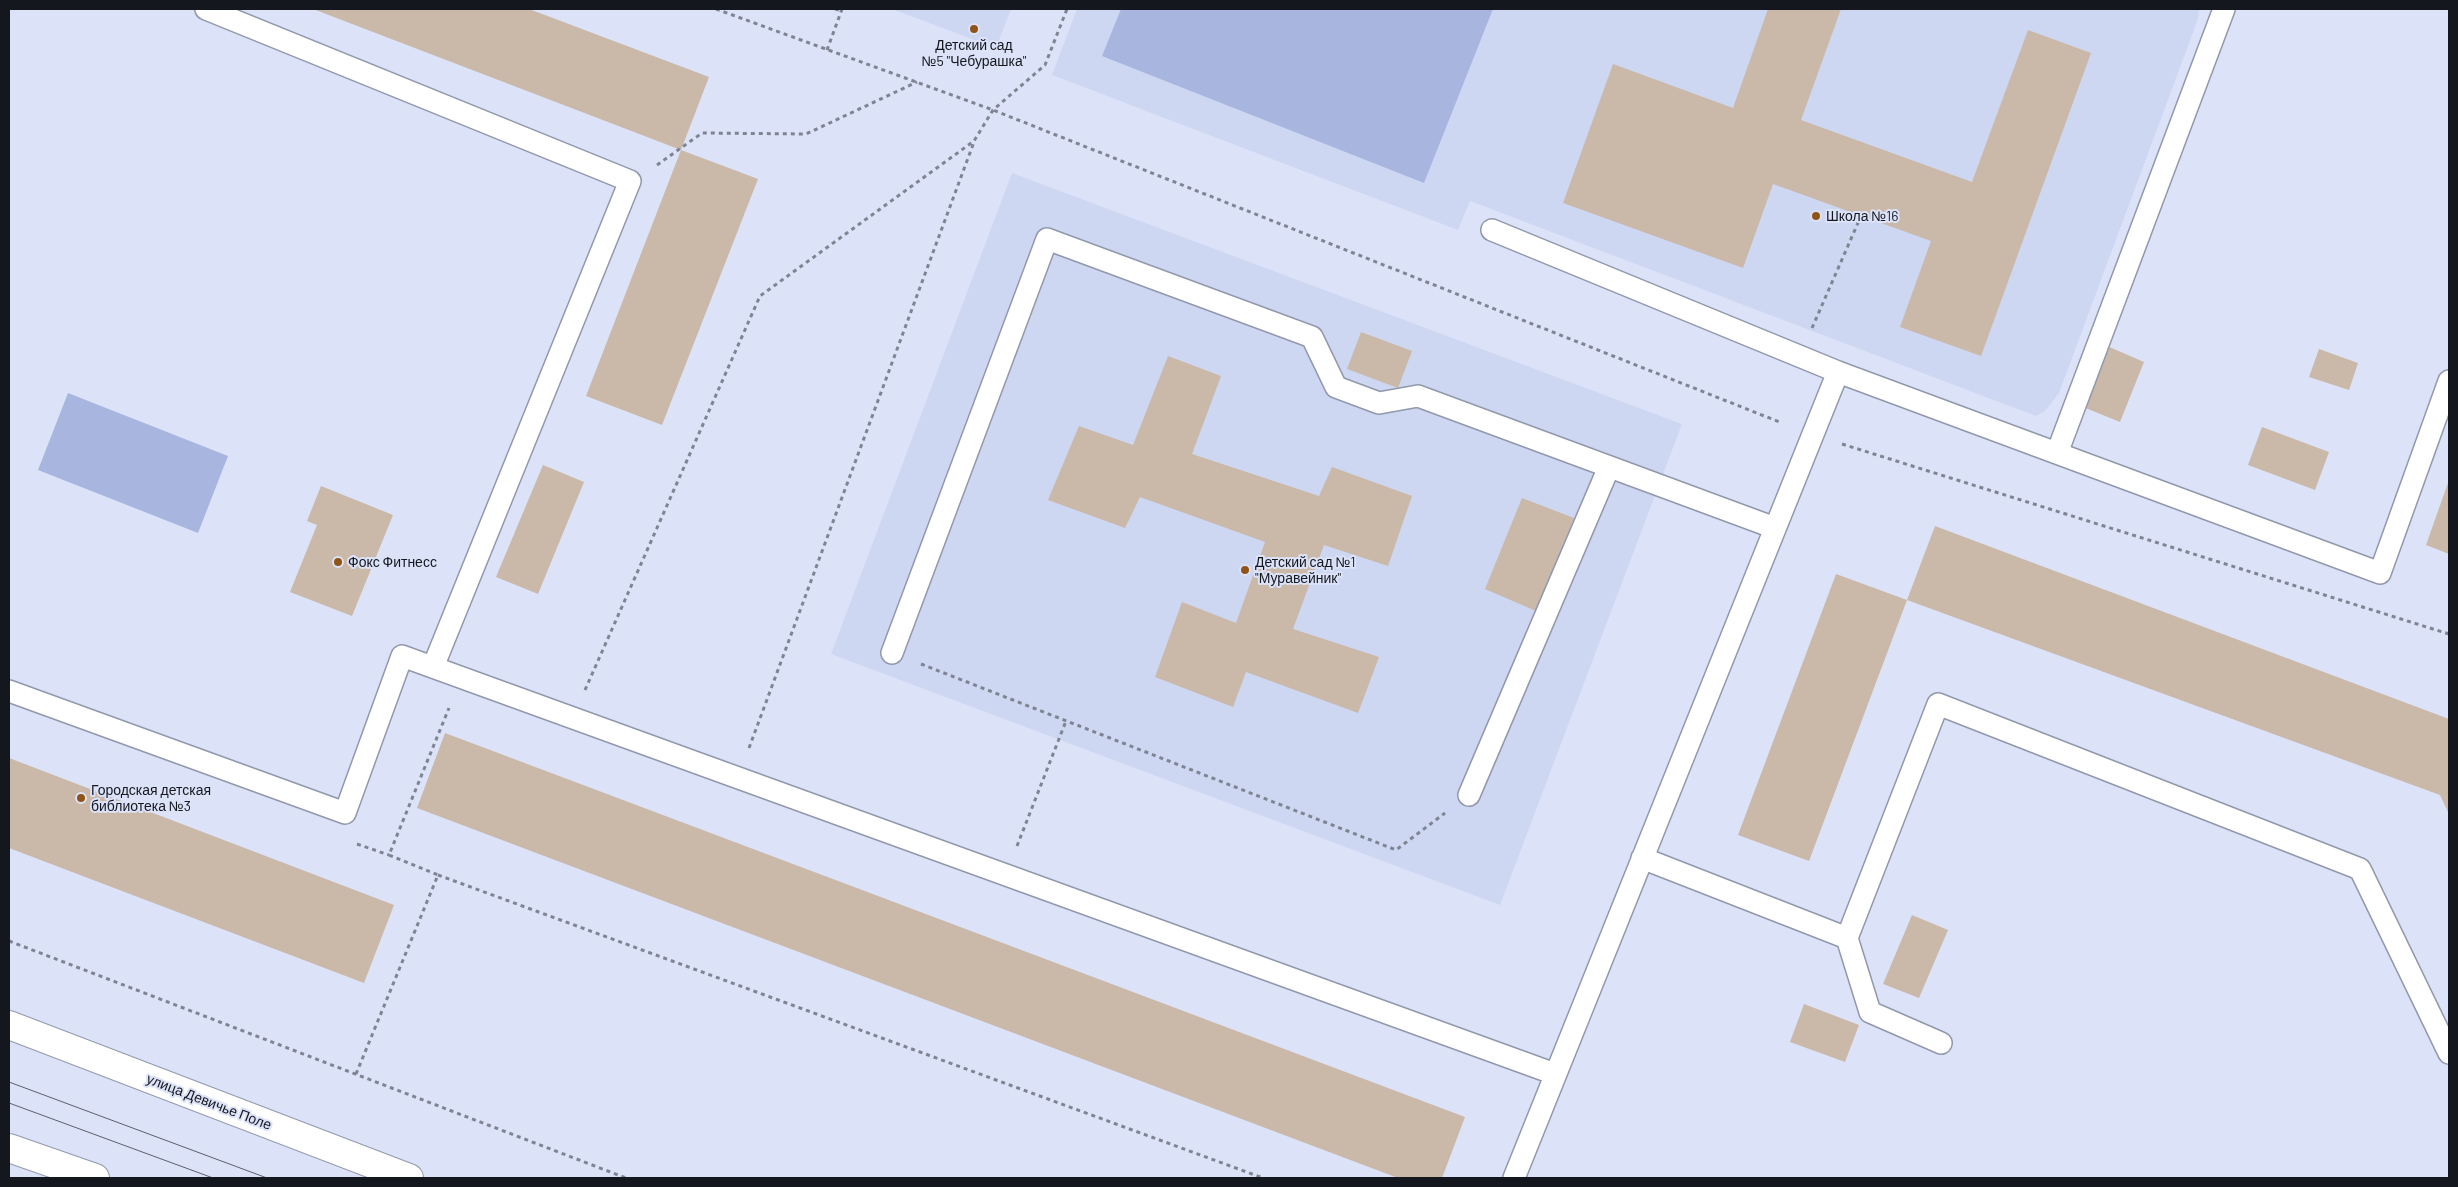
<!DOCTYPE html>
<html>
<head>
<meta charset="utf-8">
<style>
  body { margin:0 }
  #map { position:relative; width:2458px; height:1187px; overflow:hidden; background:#dce3f8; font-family:Barlow,sans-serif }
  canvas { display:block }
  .frame { position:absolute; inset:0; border:10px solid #15171e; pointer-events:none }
</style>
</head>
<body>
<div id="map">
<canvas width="2458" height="1187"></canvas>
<div class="frame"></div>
</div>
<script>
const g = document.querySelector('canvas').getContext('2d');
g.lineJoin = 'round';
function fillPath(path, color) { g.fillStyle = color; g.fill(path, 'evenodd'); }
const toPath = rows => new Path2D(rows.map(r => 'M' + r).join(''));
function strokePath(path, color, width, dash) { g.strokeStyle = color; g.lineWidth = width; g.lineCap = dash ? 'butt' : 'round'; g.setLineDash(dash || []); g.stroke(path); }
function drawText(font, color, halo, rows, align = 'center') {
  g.font = font + ' Barlow,sans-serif'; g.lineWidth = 4; g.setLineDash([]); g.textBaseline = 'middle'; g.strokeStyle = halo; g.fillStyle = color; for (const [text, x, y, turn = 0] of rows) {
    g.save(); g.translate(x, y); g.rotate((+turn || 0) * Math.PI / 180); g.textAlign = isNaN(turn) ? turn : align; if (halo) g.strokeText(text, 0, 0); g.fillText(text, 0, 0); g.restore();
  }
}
const built = toPath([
  [892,9,1011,9,996,48],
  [1077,9,2199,9,2198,19,2059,393,2045,411,2036,416,1470,201,1458,230,1052,75],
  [1012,173,1682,424,1500,905,831,654]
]);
const green = toPath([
  [1121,9,1493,9,1424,183,1102,56],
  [68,393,228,456,198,533,38,470]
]);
const building = toPath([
  [313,9,529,9,709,77,681,150],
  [1768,9,1841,9,1801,120,1972,182,2028,30,2091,53,1981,356,1900,327,1931,241,1773,184,1743,268,1563,203,1613,64,1733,108],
  [681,150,758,179,662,425,586,396],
  [1361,332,1412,351,1398,388,1347,369],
  [2107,346,2144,362,2120,422,2083,407],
  [2319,349,2358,363,2349,390,2309,377],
  [1168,356,1221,376,1192,454,1319,496,1332,467,1412,496,1388,566,1324,545,1293,629,1379,657,1358,713,1246,672,1233,707,1155,677,1182,602,1236,623,1265,542,1140,497,1125,528,1048,500,1079,426,1133,445],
  [2262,427,2329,452,2315,490,2248,465],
  [543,465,584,482,538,594,496,577],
  [2449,480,2449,554,2426,545],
  [321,486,393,515,352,616,290,592,317,525,307,521],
  [1522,498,1574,518,1536,611,1485,589],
  [1935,526,2449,719,2449,814,2440,795,1907,600],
  [1836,574,1907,600,1809,861,1738,835],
  [445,733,1465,1117,1442,1178,1398,1178,417,808],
  [9,758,394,905,364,983,9,848],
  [1912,915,1948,930,1919,998,1883,984],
  [1804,1004,1859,1025,1845,1062,1790,1042]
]);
const path = toPath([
  [716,9,993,110,1782,423],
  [835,9,842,11],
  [827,50,842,9],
  [657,165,702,133,806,134,917,82],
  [1812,328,1861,216],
  [1842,444,2449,634],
  [921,664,1396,850,1445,813],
  [585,690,760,296,974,141,993,110,1045,65,1067,9],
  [749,748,974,142],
  [357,844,389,855],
  [1017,846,1066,721],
  [438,875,1263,1178],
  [9,941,626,1178],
  [356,1074,438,875,389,855,449,708]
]);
const lane = toPath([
  [206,9,630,181,433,667],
  [1492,230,1838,372,2380,573,2449,381],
  [2057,453,2224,9],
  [892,653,1047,239,1312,337,1336,387,1379,403,1418,396,1775,528],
  [9,691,345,813,402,656,1555,1074],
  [1469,795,1609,467],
  [1642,858,1847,938,1938,704,2360,869,2449,1053],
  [1847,938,1870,1012,1941,1043],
  [1514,1178,1838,372]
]);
const secondary = toPath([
  [9,1025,409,1178],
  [9,1148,95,1178]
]);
const tram = toPath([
  [9,1082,267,1178],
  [9,1103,213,1178]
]);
const markers = [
  [974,29,5,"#915417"],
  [1816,216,5,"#915417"],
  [338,562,5,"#915417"],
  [1245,570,5,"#915417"],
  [81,798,5,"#915417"]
];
const poiNames = [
  ["Детский сад",974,45,"center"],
  ["№5 \"Чебурашка\"",974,61,"center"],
  ["Школа №16",1826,216],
  ["Фокс Фитнесс",348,562],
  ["Детский сад №1",1255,562],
  ["\"Муравейник\"",1255,578],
  ["Городская детская",91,790],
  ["библиотека №3",91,806]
];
const streetNames = [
  ["улица Девичье Поле",209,1102,21]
];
fillPath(built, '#cdd7f2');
fillPath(green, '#a8b6df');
fillPath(building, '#cab8a9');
strokePath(lane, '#9298ab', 24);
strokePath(secondary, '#9298ab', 30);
strokePath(path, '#7f8492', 3, [4, 4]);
strokePath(lane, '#fff', 21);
strokePath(secondary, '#fff', 28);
strokePath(tram, '#5c5f6b', 1);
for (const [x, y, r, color] of markers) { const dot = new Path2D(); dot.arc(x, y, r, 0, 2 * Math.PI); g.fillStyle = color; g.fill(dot); strokePath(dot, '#dce3f8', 2); }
drawText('14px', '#15171e', '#dce3f8', poiNames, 'left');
drawText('14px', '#15171e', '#dce3f8', streetNames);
</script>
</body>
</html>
